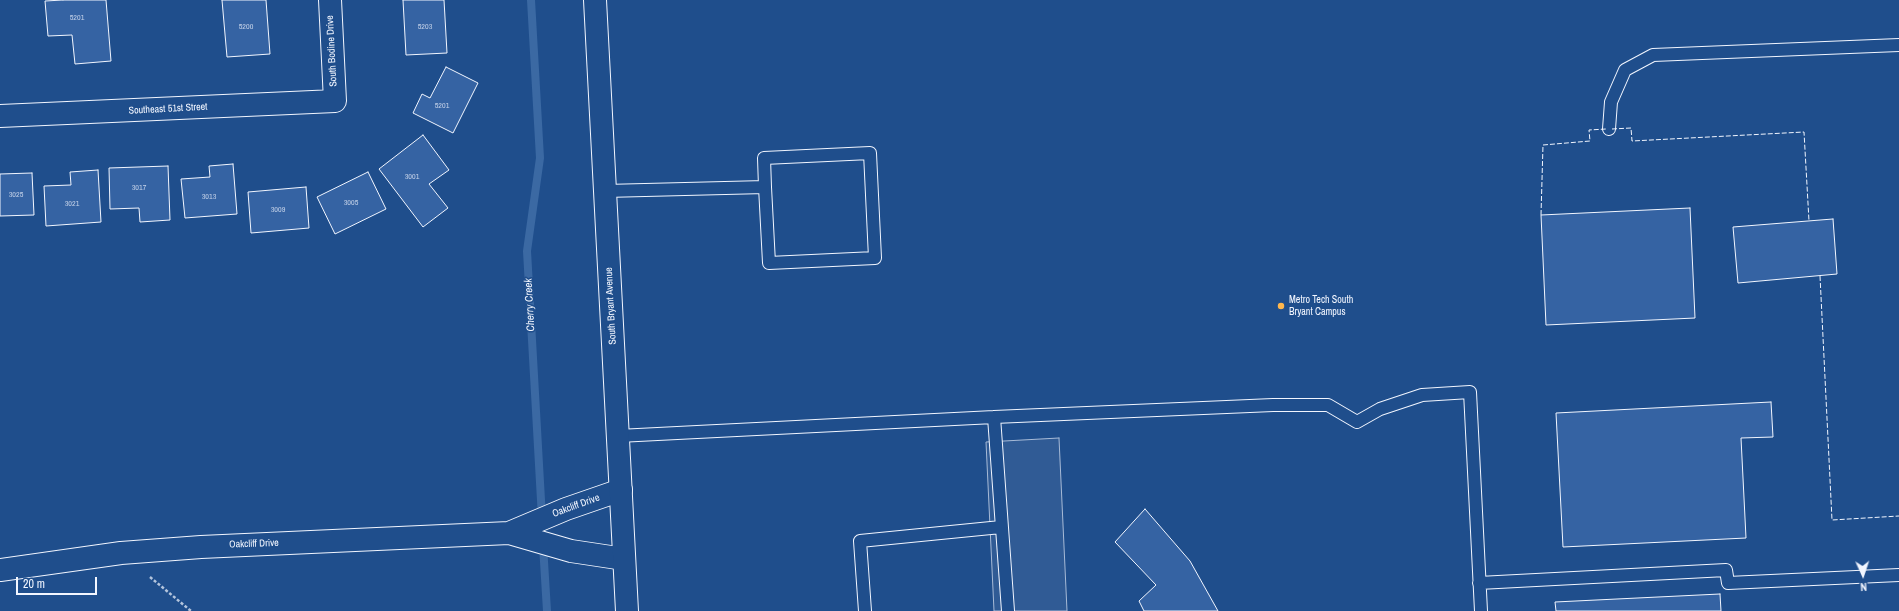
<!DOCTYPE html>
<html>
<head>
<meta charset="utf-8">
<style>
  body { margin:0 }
  #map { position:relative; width:1899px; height:611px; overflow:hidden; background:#1f4e8c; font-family:"Archivo Narrow",sans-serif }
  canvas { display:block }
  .north { position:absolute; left:1843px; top:555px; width:40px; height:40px; -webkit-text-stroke:3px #1f4e8c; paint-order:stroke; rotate:177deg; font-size:11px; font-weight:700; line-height:16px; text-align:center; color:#f2f6ff }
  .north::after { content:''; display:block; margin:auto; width:14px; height:18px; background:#f2f6ff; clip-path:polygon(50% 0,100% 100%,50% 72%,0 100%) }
  .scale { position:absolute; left:16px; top:577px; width:81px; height:18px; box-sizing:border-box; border:2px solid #f2f6ff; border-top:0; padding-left:5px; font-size:12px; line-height:14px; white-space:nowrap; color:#f2f6ff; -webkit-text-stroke:3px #1f4e8c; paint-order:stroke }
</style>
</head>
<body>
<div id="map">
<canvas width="1899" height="611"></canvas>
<div class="north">N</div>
<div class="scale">20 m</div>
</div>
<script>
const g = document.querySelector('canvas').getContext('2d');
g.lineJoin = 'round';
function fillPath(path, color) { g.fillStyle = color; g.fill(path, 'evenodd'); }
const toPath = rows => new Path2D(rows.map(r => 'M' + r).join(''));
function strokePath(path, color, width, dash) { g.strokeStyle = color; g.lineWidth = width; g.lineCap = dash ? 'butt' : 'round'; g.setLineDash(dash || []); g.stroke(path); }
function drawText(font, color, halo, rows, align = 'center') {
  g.font = font + ' "Archivo Narrow",sans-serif'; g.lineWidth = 3; g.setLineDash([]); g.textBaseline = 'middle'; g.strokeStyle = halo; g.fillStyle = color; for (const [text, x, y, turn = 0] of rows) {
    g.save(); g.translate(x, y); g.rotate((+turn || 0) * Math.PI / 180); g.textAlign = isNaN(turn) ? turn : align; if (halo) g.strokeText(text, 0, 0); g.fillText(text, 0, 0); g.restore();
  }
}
const parking = toPath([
  [1059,438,1067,611,994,611,986,442,1059,438]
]);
const stream = toPath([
  [531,0,540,158,527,251,542,518],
  [543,545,547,611]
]);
const building = toPath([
  [63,0,106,0,111,61,75,64,72,35,48,36,45,1,63,0],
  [222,0,266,0,270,54,227,57,222,0],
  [403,0,444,0,447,53,406,55,403,0],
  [446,67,478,83,453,133,413,113,422,94,430,98,446,67],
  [423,135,449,170,429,184,448,208,423,227,379,169,423,135],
  [233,164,237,214,185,218,181,179,210,177,209,166,233,164],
  [168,166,170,220,140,222,139,208,110,209,109,168,168,166],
  [98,170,101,222,46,226,44,186,71,185,70,172,98,170],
  [368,172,386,209,335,234,317,197,368,172],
  [32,173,34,215,0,216,0,174,32,173],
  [306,187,309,228,251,233,248,192,306,187],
  [1690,208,1695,318,1546,325,1541,215,1690,208],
  [1833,219,1837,274,1738,283,1733,227,1833,219],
  [1771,402,1773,437,1741,438,1746,538,1563,547,1556,413,1771,402],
  [1145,509,1190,561,1218,611,1144,611,1139,601,1156,585,1115,542,1145,509],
  [1720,594,1721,611,1556,611,1555,602,1720,594]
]);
const path = toPath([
  [150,577,191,611]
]);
const service = toPath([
  [1609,129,1611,102,1625,70,1653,55,1899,45],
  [605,191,765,187,769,263,875,258,870,153,764,158,765,187],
  [618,436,994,417],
  [1479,583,1726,570,1728,583,1899,575],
  [865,611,860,541,1001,527],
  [1008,611,994,417,1273,405,1328,405,1357,422,1380,409,1422,395,1470,392,1481,611]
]);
const minor = toPath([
  [0,116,335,101,330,0],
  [509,533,566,509,621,490],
  [0,570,121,553,201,547,509,533,571,551,624,559]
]);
const secondary = toPath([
  [595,0,627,611]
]);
const fence = toPath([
  [1612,129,1631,128,1632,141,1804,132,1809,221],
  [1541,215,1543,145,1590,141,1589,130,1606,129],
  [1820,276,1832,520,1899,516]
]);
const markers = [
  [1281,306,4,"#ffb74d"]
];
const numberNames = [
  ["5201",77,18],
  ["5200",246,27],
  ["5203",425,27],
  ["5201",442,106],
  ["3001",412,177],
  ["3017",139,188],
  ["3025",16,195],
  ["3013",209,197],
  ["3005",351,203],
  ["3021",72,204],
  ["3009",278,210]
];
const streetNames = [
  ["South Bodine Drive",332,51,-93],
  ["Southeast 51st Street",168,109,-3],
  ["South Bryant Avenue",611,306,-93],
  ["Oakcliff Drive",576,506,-20],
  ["Oakcliff Drive",254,544,-2]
];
const poiNames = [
  ["Metro Tech South",1289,300],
  ["Bryant Campus",1289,312]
];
const waterNames = [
  ["Cherry Creek",530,305,-93]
];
fillPath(parking, '#305b95');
strokePath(parking, '#a8bbd7', 1);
strokePath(stream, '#3b69a3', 8);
fillPath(building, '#3563a3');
strokePath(building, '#f2f6ff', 1);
strokePath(service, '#f2f6ff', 14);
strokePath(minor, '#f2f6ff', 24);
strokePath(secondary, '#f2f6ff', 24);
strokePath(path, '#b3c4dc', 2.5, [3, 2]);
strokePath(service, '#1f4e8c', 12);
strokePath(minor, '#1f4e8c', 22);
strokePath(secondary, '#1f4e8c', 22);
strokePath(fence, '#f2f6ff', 1, [5, 2]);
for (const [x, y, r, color] of markers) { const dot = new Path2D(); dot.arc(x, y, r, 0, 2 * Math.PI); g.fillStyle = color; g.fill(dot); strokePath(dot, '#1f4e8c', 1.5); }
drawText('8px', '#c3d1e8', null, numberNames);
drawText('10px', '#f2f6ff', '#1f4e8c', streetNames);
drawText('10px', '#f2f6ff', '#1f4e8c', poiNames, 'left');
drawText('italic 11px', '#f2f6ff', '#1f4e8c', waterNames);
</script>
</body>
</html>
